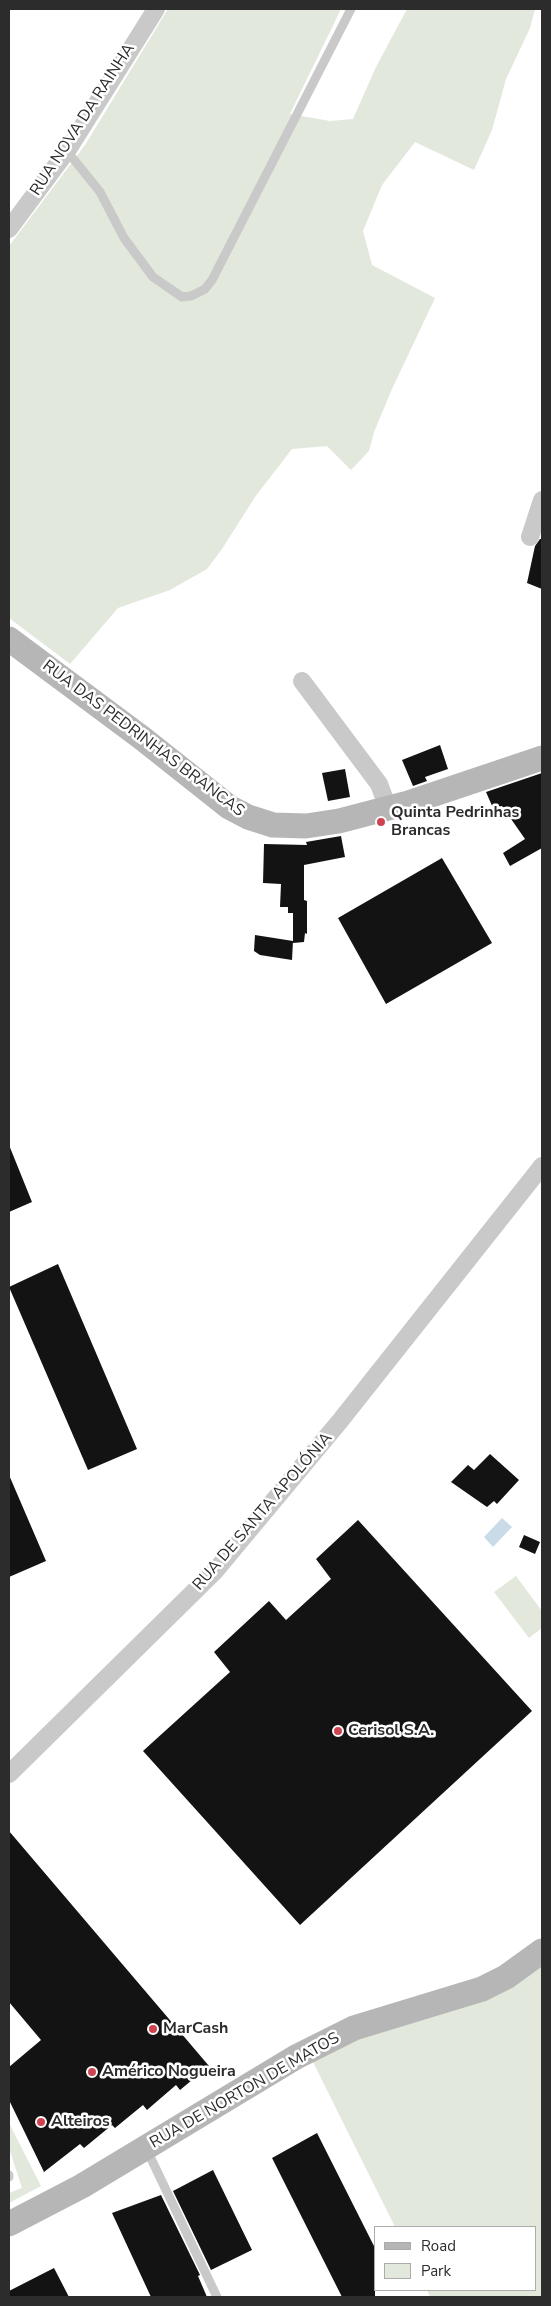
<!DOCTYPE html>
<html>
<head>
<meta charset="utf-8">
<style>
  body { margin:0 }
  #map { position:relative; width:551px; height:2306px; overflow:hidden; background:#fff; font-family:"Nunito Sans",sans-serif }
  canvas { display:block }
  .frame { position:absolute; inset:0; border:10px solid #2c2c2c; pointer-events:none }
  .legend { position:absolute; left:374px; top:2226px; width:162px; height:65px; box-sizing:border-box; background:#fff; border:1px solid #ababab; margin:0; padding:6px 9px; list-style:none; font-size:15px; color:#2c2c2c }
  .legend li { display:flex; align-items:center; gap:10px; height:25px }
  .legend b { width:25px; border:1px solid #ababab }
</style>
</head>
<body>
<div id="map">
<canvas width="551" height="2306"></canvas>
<div class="frame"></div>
<ul class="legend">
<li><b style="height:6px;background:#b6b6b6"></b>Road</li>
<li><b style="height:14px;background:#e2e8db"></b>Park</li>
</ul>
</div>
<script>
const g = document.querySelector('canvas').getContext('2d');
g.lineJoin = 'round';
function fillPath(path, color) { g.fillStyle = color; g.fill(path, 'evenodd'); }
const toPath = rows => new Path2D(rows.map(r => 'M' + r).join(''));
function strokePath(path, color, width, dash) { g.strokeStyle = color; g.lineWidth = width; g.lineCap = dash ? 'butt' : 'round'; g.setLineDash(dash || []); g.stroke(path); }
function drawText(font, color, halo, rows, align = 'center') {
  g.font = font + ' "Nunito Sans",sans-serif'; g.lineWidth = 5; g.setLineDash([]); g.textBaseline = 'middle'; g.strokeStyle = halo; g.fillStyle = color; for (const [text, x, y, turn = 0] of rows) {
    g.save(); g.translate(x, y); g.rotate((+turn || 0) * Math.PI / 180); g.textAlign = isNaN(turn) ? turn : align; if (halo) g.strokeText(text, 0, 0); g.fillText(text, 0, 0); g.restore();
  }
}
const green = toPath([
  [168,9,341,9,290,114,330,121,353,119,376,67,407,9,535,9,530,28,506,79,492,130,474,170,415,142,382,185,363,231,372,265,435,298,392,389,374,432,369,451,351,470,327,446,292,449,255,497,222,549,207,569,170,590,118,608,70,664,9,618,9,246,85,145],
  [516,1576,542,1611,542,1628,529,1638,494,1592],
  [542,1939,542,2297,430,2297,427,2290,535,2290,535,2227,395,2227,310,2056,528,1960],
  [9,2123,41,2186,9,2203,9,2193,22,2188,9,2148]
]);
const water = toPath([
  [502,1518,512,1527,493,1547,484,1537]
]);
const building = toPath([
  [540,539,542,539,542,589,527,583,535,546],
  [440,745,448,769,425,777,427,781,413,786,402,760],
  [345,769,350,797,328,801,322,773],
  [542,773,542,848,510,866,503,853,525,839,502,806,493,808,486,792],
  [341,836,345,857,304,865,304,900,307,901,307,934,305,933,304,942,293,943,293,913,288,913,288,907,280,907,281,884,263,883,264,844,307,845,306,842],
  [442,858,492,943,386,1004,338,918],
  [255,935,293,941,292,960,260,955,254,951],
  [9,1145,32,1202,9,1212],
  [58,1264,137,1449,88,1470,9,1287],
  [490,1454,519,1480,497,1504,494,1501,487,1507,451,1482,468,1465,474,1470],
  [9,1475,46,1561,9,1577],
  [358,1520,532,1711,300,1925,143,1751,230,1672,214,1652,269,1601,286,1620,331,1579,316,1559],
  [524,1535,540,1542,535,1554,519,1547],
  [9,1831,209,2066,180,2090,176,2085,147,2110,143,2105,115,2128,112,2125,84,2148,80,2144,44,2172,9,2100,9,2067,41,2040,9,2002],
  [317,2133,375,2248,375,2297,342,2297,272,2158],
  [213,2170,252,2250,211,2270,173,2191],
  [161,2195,200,2275,198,2276,207,2297,151,2297,112,2213],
  [54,2268,69,2297,9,2297,9,2291]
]);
const lane = toPath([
  [67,151,100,192,124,238,153,277,182,297,191,296,205,289,212,280,351,9],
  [146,2148,217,2297],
  [9,2175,9,2177]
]);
const street = toPath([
  [9,229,67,151,156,9],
  [530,537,542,500],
  [302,681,379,784,388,808],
  [9,1774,215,1571,340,1421,542,1166]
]);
const secondary = toPath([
  [9,639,142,738,229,807,248,817,273,825,306,826,339,821,408,803,542,758],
  [9,2224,82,2186,296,2057,354,2028,482,1989,506,1977,542,1951]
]);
const markers = [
  [381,822,5,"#ce4350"],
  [338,1731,5,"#ce4350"],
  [153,2029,5,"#ce4350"],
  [92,2072,5,"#ce4350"],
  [41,2122,5,"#ce4350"]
];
const streetNames = [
  ["RUA NOVA DA RAINHA",83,120,-57],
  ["RUA DAS PEDRINHAS BRANCAS",143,739,37],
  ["RUA DE SANTA APOLÓNIA",263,1512,-49],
  ["RUA DE NORTON DE MATOS",245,2091,-30]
];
const poiNames = [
  ["Quinta Pedrinhas",391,813],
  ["Brancas",391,831],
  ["Cerisol S.A.",348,1731],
  ["MarCash",163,2029],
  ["Américo Nogueira",102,2072],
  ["Alteiros",51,2122]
];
fillPath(green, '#e2e8db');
fillPath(water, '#c9dbe6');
fillPath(building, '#131313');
strokePath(lane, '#c9c9c9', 9);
strokePath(street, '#c9c9c9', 18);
strokePath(secondary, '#b6b6b6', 25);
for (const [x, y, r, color] of markers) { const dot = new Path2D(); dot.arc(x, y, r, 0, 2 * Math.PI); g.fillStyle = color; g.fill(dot); strokePath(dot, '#fff', 2); }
drawText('16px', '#2c2c2c', '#fff', streetNames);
drawText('bold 16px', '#2c2c2c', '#fff', poiNames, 'left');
</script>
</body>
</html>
